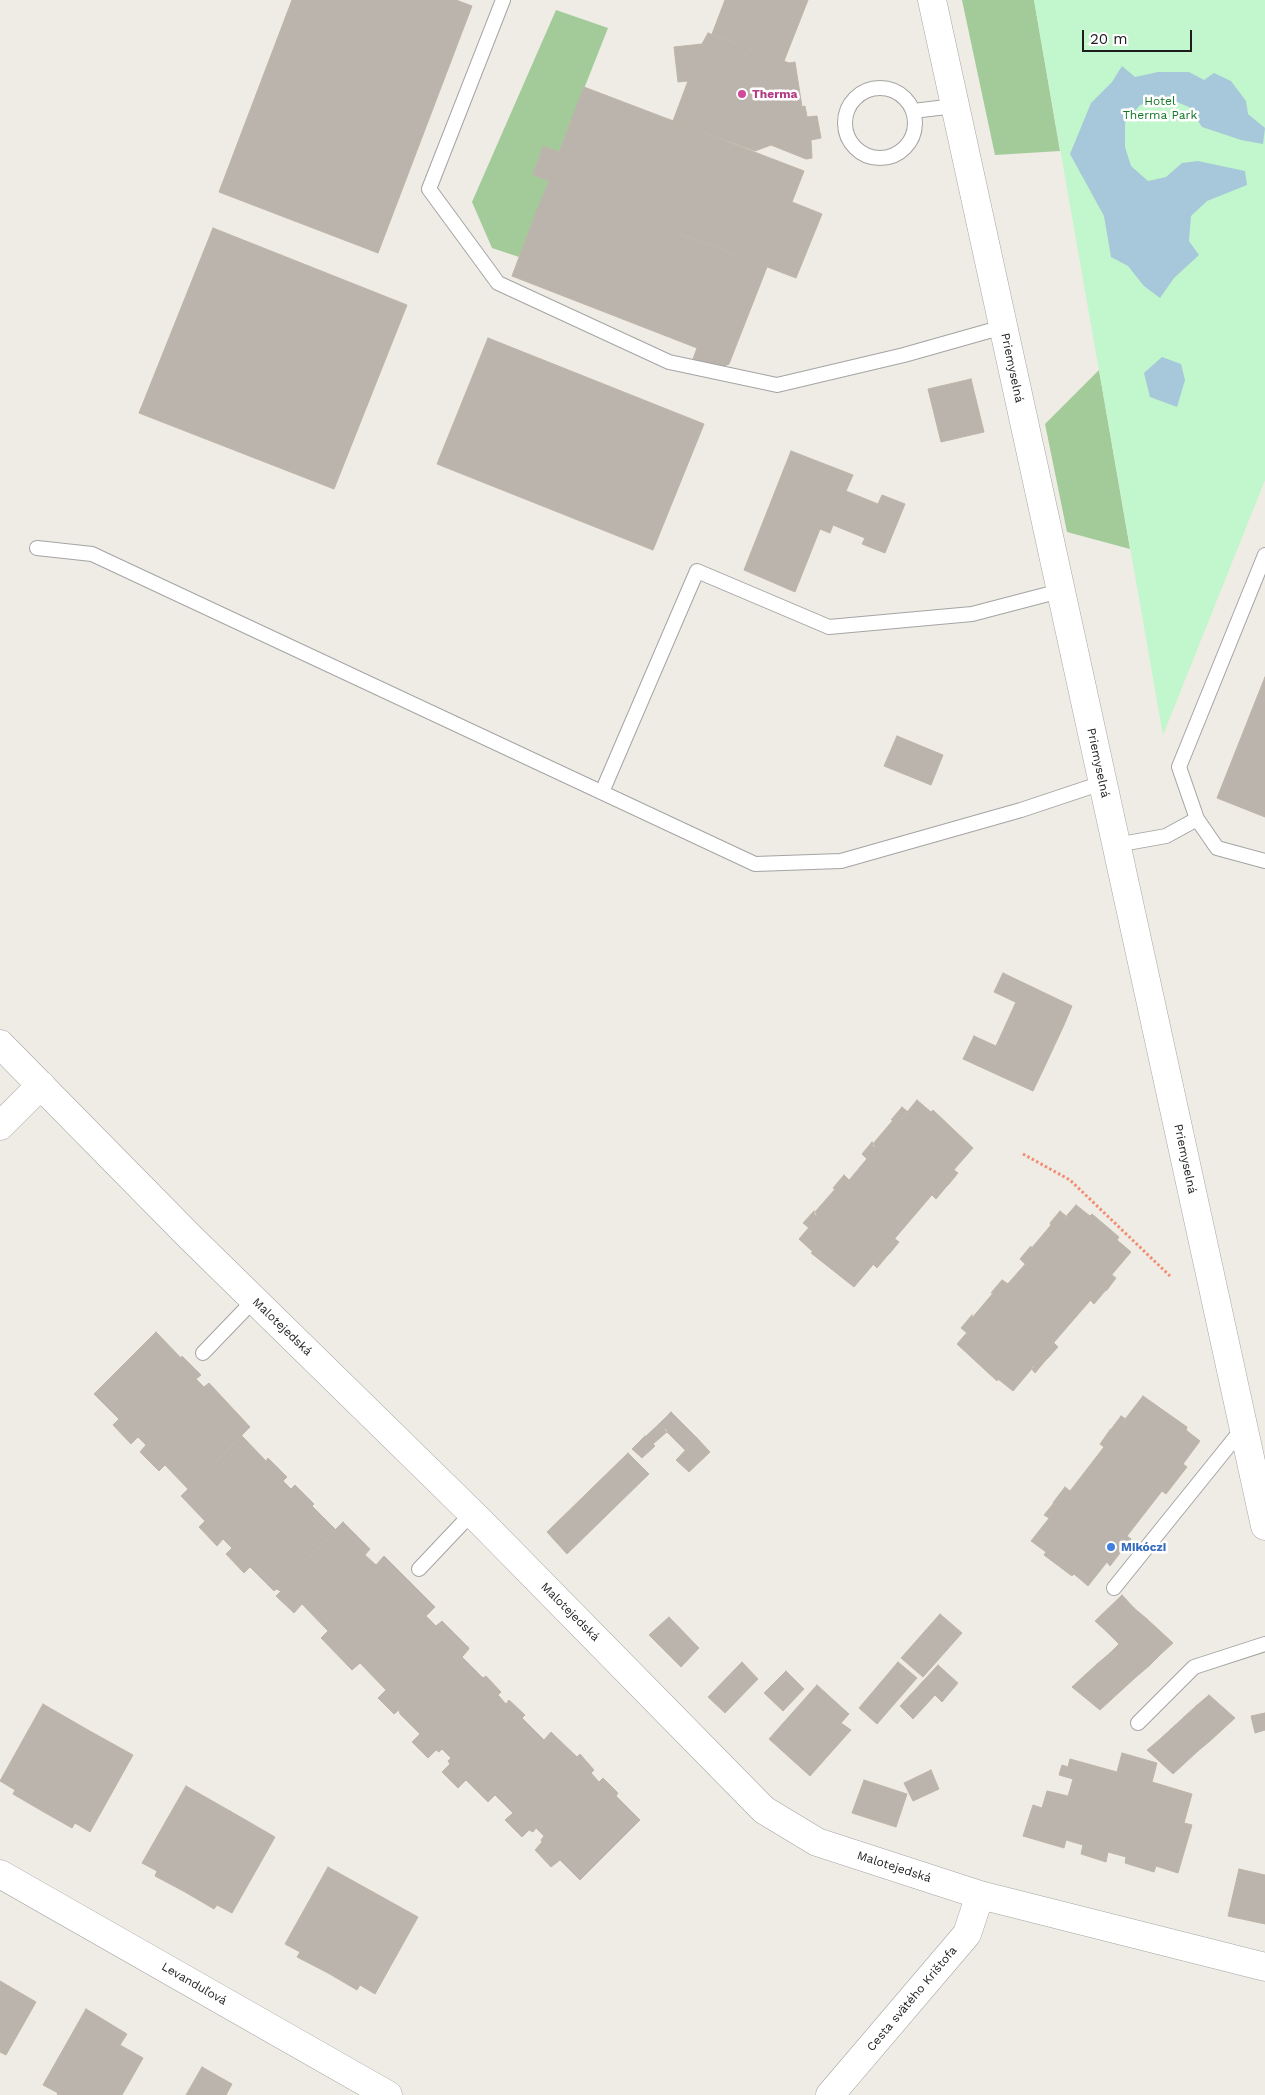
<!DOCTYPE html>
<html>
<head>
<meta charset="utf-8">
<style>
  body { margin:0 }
  #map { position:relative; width:1265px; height:2095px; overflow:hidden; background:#eeece4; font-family:"Work Sans",sans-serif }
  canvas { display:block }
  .scale { position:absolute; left:1082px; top:30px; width:110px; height:22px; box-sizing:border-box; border:2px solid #1d1d1d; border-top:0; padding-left:6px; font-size:15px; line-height:18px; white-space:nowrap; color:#1d1d1d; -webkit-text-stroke:4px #fff; paint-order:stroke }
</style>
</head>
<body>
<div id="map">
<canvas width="1265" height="2095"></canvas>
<div class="scale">20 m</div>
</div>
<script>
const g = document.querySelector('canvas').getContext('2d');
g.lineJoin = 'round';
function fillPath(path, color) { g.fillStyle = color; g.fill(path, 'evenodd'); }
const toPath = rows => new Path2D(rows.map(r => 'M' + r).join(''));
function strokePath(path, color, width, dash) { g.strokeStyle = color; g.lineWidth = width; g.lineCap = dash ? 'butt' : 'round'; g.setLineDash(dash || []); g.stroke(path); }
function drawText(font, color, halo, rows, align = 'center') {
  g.font = font + ' "Work Sans",sans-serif'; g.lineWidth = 5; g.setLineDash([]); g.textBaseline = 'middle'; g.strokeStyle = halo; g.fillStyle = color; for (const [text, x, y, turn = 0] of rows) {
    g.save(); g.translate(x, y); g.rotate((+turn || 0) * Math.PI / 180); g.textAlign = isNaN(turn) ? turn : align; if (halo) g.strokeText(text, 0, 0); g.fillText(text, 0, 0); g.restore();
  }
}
const forest = toPath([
  [962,0,1034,0,1060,151,995,155],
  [556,10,608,28,559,152,543,147,533,175,549,181,519,257,492,248,472,202],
  [1099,370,1130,549,1067,532,1045,424]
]);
const park = toPath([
  [1034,0,1265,0,1265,480,1163,735]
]);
const water = toPath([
  [1122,66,1135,77,1158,72,1189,72,1204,80,1214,73,1231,81,1246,101,1248,114,1265,128,1263,144,1241,140,1202,127,1189,107,1167,98,1140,105,1125,123,1125,147,1131,166,1148,181,1166,177,1182,163,1198,161,1245,171,1247,185,1207,201,1191,216,1189,241,1199,255,1174,278,1160,298,1144,286,1128,266,1111,257,1104,216,1070,154,1091,103,1112,82],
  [1162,357,1181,364,1185,380,1177,407,1150,397,1144,373]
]);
const building = toPath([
  [292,0,456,0,472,6,378,253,219,192,292,0],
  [725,0,808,0,784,61,712,34,725,0],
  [708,33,789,63,795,62,802,107,805,106,807,117,817,116,821,138,811,140,812,158,806,159,771,145,755,151,673,121,688,81,678,82,674,47,702,44,708,33],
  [584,87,676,122,640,218,688,237,678,263,537,210,549,181,533,175,543,146,559,152,584,87],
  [676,122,804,171,792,202,822,214,796,278,640,218,676,122],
  [537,210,678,263,688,237,767,267,729,364,718,369,693,359,697,348,512,276,537,210],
  [213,228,407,305,334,489,139,413,213,228],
  [488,338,704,424,653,550,437,464,488,338],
  [971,379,984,432,941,442,928,389,971,379],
  [791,451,853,475,846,491,878,504,882,495,905,504,885,553,862,544,865,538,833,525,830,533,820,529,795,592,744,570,791,451],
  [1265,677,1265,817,1217,798,1265,677],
  [897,736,943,755,931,785,884,766,897,736],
  [1003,973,1072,1006,1064,1025,994,992,1003,973],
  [1016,1002,1064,1025,1044,1068,996,1046,1016,1002],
  [974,1036,1044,1068,1033,1091,963,1059,974,1036],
  [917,1100,931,1112,933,1110,973,1148,944,1181,949,1184,946,1187,942,1183,885,1250,890,1253,887,1256,883,1253,854,1287,811,1253,813,1252,799,1239,818,1217,815,1212,836,1188,840,1191,876,1148,872,1145,894,1119,899,1122,917,1100],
  [902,1107,908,1112,899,1122,894,1119,891,1120,902,1107],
  [872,1142,876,1148,867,1159,862,1154,872,1142],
  [954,1170,958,1173,949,1184,944,1181,954,1170],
  [844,1175,849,1180,840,1191,836,1188,834,1189,833,1188,844,1175],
  [942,1183,946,1187,936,1199,932,1195,942,1183],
  [1076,1205,1090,1216,1092,1214,1119,1237,1117,1240,1131,1252,1103,1285,1107,1290,1105,1291,1101,1288,1043,1355,1048,1358,1045,1361,1041,1358,1013,1391,998,1379,997,1381,957,1344,977,1321,972,1318,994,1292,998,1295,1035,1253,1030,1250,1051,1225,1057,1227,1076,1205],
  [814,1211,814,1214,818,1217,809,1228,803,1223,814,1211],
  [1060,1211,1066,1216,1057,1227,1051,1225,1050,1223,1060,1211],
  [895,1239,899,1242,890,1253,885,1250,895,1239],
  [1030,1247,1032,1247,1030,1250,1035,1253,1025,1264,1020,1259,1030,1247],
  [883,1253,887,1256,877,1268,873,1264,883,1253],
  [1112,1275,1116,1278,1107,1290,1103,1285,1112,1275],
  [1002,1280,1008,1284,998,1295,994,1292,991,1293,1002,1280],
  [1101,1288,1105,1291,1094,1304,1090,1300,1101,1288],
  [972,1315,972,1318,977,1321,967,1333,961,1328,972,1315],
  [156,1332,181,1358,182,1356,201,1375,196,1379,204,1387,209,1383,250,1427,188,1489,165,1465,159,1471,140,1452,146,1445,138,1437,131,1444,113,1425,119,1419,94,1394,156,1332],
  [1054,1343,1058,1347,1048,1358,1043,1355,1054,1343],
  [1041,1358,1045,1361,1035,1373,1031,1368,1041,1358],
  [1143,1396,1187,1427,1186,1430,1200,1441,1183,1464,1187,1467,1166,1494,1162,1491,1127,1536,1131,1539,1110,1566,1107,1562,1088,1586,1074,1574,1072,1576,1044,1555,1046,1552,1031,1541,1058,1507,1053,1503,1055,1500,1060,1504,1114,1434,1110,1430,1112,1428,1116,1431,1143,1396],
  [671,1412,697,1438,685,1450,659,1424,671,1412],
  [1121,1416,1126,1419,1116,1431,1112,1428,1121,1416],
  [659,1424,668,1431,653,1444,645,1437,659,1424],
  [1110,1430,1114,1434,1104,1447,1100,1444,1110,1430],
  [242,1436,266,1461,268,1458,287,1477,283,1481,291,1489,295,1485,314,1504,312,1506,336,1530,274,1591,250,1567,244,1573,226,1554,232,1548,223,1539,217,1546,199,1527,205,1521,181,1496,242,1436],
  [645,1436,655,1446,642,1458,632,1449,645,1436],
  [697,1438,710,1452,689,1472,676,1460,697,1438],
  [628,1453,649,1474,567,1554,547,1532,628,1453],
  [1065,1487,1070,1491,1060,1504,1055,1500,1065,1487],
  [1053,1504,1058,1507,1049,1518,1044,1515,1053,1504],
  [343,1522,370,1549,365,1555,376,1565,384,1556,435,1607,426,1616,436,1626,442,1621,468,1647,400,1714,399,1710,394,1714,378,1698,386,1690,360,1663,352,1670,321,1638,328,1631,302,1604,294,1613,276,1596,281,1591,276,1589,343,1522],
  [1122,1595,1134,1608,1107,1632,1095,1621,1122,1595],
  [1134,1608,1147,1619,1119,1644,1107,1632,1134,1608],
  [940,1614,962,1633,923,1677,901,1658,940,1614],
  [669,1617,699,1648,681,1667,649,1635,669,1617],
  [1147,1619,1173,1643,1161,1654,1135,1630,1147,1619],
  [1135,1630,1161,1654,1149,1666,1122,1641,1135,1630],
  [1122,1641,1149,1666,1136,1677,1110,1653,1122,1641],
  [468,1647,469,1649,462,1657,483,1678,486,1676,501,1692,498,1695,506,1704,509,1700,525,1715,522,1718,544,1740,551,1732,553,1734,486,1800,466,1780,458,1788,442,1772,450,1764,448,1761,451,1758,442,1749,439,1752,436,1750,428,1758,412,1742,420,1734,400,1714,468,1647],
  [1110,1653,1136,1677,1124,1688,1097,1664,1110,1653],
  [742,1662,758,1679,725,1713,708,1697,742,1662],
  [898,1662,917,1678,877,1724,859,1708,898,1662],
  [1097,1664,1124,1688,1112,1699,1085,1675,1097,1664],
  [938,1665,958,1683,942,1702,935,1695,913,1719,900,1706,938,1665],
  [786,1671,804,1689,783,1711,764,1693,786,1671],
  [1085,1675,1112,1699,1100,1710,1072,1687,1085,1675],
  [817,1685,849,1714,841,1723,851,1730,810,1776,769,1739,817,1685],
  [1209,1695,1235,1718,1222,1730,1196,1706,1209,1695],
  [43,1704,88,1730,42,1811,13,1794,15,1790,0,1781,43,1704],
  [1196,1706,1222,1730,1210,1741,1184,1717,1196,1706],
  [1265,1713,1265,1730,1255,1733,1251,1716,1265,1713],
  [1184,1717,1210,1741,1198,1751,1171,1729,1184,1717],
  [1171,1729,1198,1751,1185,1763,1159,1740,1171,1729],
  [88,1730,133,1755,90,1832,75,1823,72,1828,42,1811,88,1730],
  [553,1734,577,1757,580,1754,594,1770,591,1773,599,1782,603,1778,618,1793,616,1796,640,1820,580,1880,560,1860,551,1867,535,1850,542,1842,541,1840,544,1836,536,1828,533,1832,529,1830,522,1837,505,1820,513,1813,495,1795,488,1802,486,1800,553,1734],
  [1159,1740,1185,1763,1173,1774,1147,1750,1159,1740],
  [1122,1753,1157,1763,1152,1782,1192,1794,1184,1823,1192,1825,1178,1873,1156,1866,1154,1872,1125,1863,1126,1857,1108,1852,1106,1862,1081,1854,1083,1845,1066,1840,1064,1848,1023,1836,1033,1805,1042,1808,1047,1791,1068,1796,1073,1779,1059,1775,1062,1765,1068,1767,1070,1759,1117,1772,1122,1753],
  [931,1770,939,1789,913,1801,904,1783,931,1770],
  [864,1780,907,1794,896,1827,852,1813,864,1780],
  [186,1786,230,1811,185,1892,155,1876,157,1871,142,1863,186,1786],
  [230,1811,275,1837,232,1913,217,1905,214,1909,185,1892,230,1811],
  [328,1867,373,1892,328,1973,297,1957,300,1952,285,1944,328,1867],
  [1239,1869,1265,1875,1265,1924,1228,1916,1239,1869],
  [373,1892,418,1917,375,1994,360,1985,357,1990,328,1973,373,1892],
  [0,1981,36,2002,6,2055,0,2052,0,1981],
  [86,2009,127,2034,120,2045,143,2058,122,2095,57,2095,58,2093,43,2085,86,2009],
  [202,2067,232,2084,226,2095,186,2095,202,2067]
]);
const path = toPath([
  [1023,1154,1070,1180,1170,1276]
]);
const service = toPath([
  [503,0,429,189,498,283,669,362,777,385,904,355,1003,327],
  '845 123a35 35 0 1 1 70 0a35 35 0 1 1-70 0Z',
  [913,111,955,106],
  [37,548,92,554,755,864,841,861,1021,810,1102,783],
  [602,792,697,571,829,627,972,614,1060,591],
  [1197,819,1217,848,1265,861],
  [1116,845,1166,836,1197,819,1179,767,1265,555],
  [203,1353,254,1300],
  [419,1569,472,1513],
  [1114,1588,1243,1428],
  [1138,1723,1194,1667,1265,1644]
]);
const minor = toPath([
  [932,0,1265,1526],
  [0,1044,189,1236,480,1521,764,1810,817,1842,980,1895,1265,1967],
  [0,1126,41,1085],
  [0,1874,388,2095],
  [830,2095,967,1934,980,1895]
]);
const markers = [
  [742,94,5,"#d1479c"],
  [1111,1547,5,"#3f7fe0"]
];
const hotelNames = [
  ["Therma",752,94]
];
const parkNames = [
  ["Hotel",1160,101],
  ["Therma Park",1160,115]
];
const streetNames = [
  ["Priemyselná",1012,368,78],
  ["Priemyselná",1098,763,78],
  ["Priemyselná",1185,1159,78],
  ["Malotejedská",282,1327,44],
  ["Malotejedská",570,1612,45],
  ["Malotejedská",894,1867,18],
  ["Levanduľová",194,1984,30],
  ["Cesta svätého Krištofa",912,1999,-50]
];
const shopNames = [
  ["Mikóczi",1121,1547]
];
fillPath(forest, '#a3cb9a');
fillPath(park, '#c2f6cc');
fillPath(water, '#a6c8da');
fillPath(building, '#bab4ad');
strokePath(building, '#bfb4a7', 1);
strokePath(service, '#a4a4a4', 16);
strokePath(minor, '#a4a4a4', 29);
strokePath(path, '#f38c70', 3, [2.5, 2.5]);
strokePath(service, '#fff', 14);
strokePath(minor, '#fff', 28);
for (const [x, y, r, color] of markers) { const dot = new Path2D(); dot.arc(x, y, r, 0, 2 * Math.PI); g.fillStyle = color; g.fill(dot); strokePath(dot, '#fff', 2); }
drawText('bold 12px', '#b23c85', '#fff', hotelNames, 'left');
drawText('12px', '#117625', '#fff', parkNames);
drawText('12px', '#1d1d1d', '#fff', streetNames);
drawText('bold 12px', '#366cbe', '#fff', shopNames, 'left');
</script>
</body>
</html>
